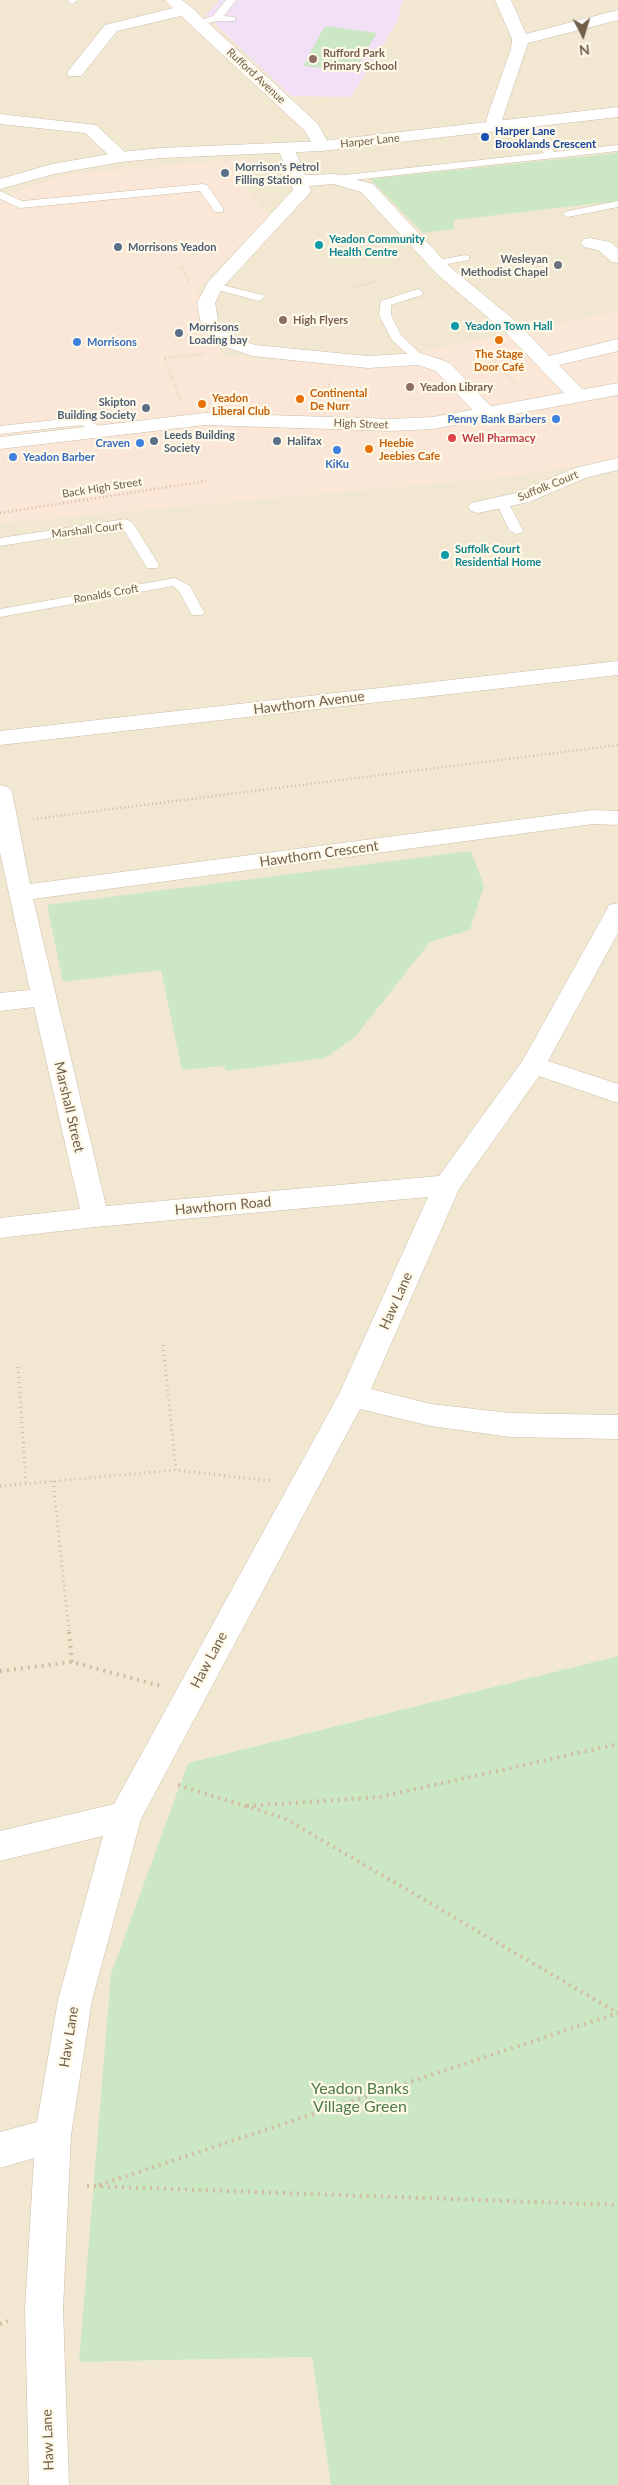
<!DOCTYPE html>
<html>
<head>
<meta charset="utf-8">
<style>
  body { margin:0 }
  #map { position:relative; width:618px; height:2485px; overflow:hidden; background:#fbf5e3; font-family:Lato,sans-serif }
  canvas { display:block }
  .north { position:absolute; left:558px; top:10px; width:50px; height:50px; -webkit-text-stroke:4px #fef9e9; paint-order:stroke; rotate:175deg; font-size:14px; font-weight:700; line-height:20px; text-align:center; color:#715e4b }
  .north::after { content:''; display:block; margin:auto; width:18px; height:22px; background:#715e4b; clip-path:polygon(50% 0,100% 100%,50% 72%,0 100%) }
</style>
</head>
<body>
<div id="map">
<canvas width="618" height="2485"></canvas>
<div class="north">N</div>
</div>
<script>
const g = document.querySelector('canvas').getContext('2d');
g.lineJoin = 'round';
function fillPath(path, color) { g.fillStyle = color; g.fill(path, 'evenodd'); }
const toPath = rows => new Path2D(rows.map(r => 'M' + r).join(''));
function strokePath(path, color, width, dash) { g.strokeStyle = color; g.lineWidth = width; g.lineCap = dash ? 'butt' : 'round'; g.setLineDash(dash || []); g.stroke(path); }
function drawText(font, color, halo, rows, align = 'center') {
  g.font = font + ' Lato,sans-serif'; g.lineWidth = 4.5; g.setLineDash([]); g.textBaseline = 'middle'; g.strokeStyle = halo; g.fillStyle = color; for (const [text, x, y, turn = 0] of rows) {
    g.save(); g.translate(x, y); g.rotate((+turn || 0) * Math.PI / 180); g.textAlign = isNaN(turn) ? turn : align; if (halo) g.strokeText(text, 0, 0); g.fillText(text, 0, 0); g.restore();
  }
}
const residential = toPath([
  [0,0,618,0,618,1656,188,1763,79,2362,312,2357,331,2485,0,2485]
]);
const commercial = toPath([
  [245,159,247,191,269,215,197,289,223,357,356,365,618,311,618,460,506,477,0,523,0,197,68,174]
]);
const education = toPath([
  [220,0,403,0,397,22,351,97,291,96,206,15]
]);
const green = toPath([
  [325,26,377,33,354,72,303,66],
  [618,153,618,201,454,220,454,229,423,233,370,179],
  [471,851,484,886,470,930,430,942,355,1037,325,1058,227,1071,223,1066,182,1070,161,970,63,982,47,905],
  [618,1656,618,2485,331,2485,312,2357,79,2362,111,1974,188,1763]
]);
const pathFar3 = toPath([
  [181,267,189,281],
  [355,287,378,281],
  [493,360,517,385],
  [329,381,329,400],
  [180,399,164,358,204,354]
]);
const pathFar2 = toPath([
  [0,513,206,481],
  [33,819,618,745]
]);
const pathFar1 = toPath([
  [163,1345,176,1470],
  [18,1367,26,1483],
  [53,1481,69,1633],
  [0,1486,176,1470,271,1481]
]);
const path = toPath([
  [69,1632,72,1662],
  [0,1671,72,1662,161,1686],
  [178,1785,284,1818,618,2013],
  [247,1806,380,1797,618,1744],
  [99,2185,618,2013],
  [87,2186,618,2205],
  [0,2324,8,2321]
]);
const service = toPath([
  [67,0,77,0,77,1,72,4,67,0],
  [226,0,236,0,224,16,235,17,235,21,218,21,195,26,195,22,213,16,226,0],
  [529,120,533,121,554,152,618,145,618,151,335,182,330,179,335,176,544,153,524,123,529,120],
  [203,184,207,185,223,208,223,212,215,212,200,191,20,208,0,199,0,191,22,201,203,184],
  [618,201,618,207,568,217,562,214,568,211,618,201],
  [465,255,469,256,469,260,437,266,431,263,433,261,465,255],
  [214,283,263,295,265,297,259,301,210,288,208,286,214,283],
  [418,289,422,291,422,295,391,305,391,315,401,335,426,359,420,363,416,362,392,340,379,315,381,301,418,289],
  [83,417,107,431,101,435,81,425,0,434,0,426,83,417],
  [502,498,508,502,523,530,521,533,516,534,509,530,496,502,502,498],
  [126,519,133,523,159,565,157,568,147,568,122,527,0,546,0,538,126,519],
  [175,578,190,586,204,612,202,615,192,615,179,591,173,586,0,617,0,609,175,578]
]);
const minor = toPath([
  [165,0,182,0,191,7,318,124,330,146,328,150,316,150,305,131,181,16,117,31,81,76,69,76,67,73,69,70,105,25,173,8,165,0],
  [495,0,511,0,526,34,618,10,618,20,528,43,502,120,506,127,504,131,498,132,492,131,486,120,511,49,512,39,495,0],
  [0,114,96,125,130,157,127,161,115,161,85,133,0,124,0,114],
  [286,143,292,144,294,148,305,175,335,174,373,184,450,267,519,324,549,356,618,339,618,351,559,365,584,391,587,395,584,399,570,399,505,332,438,275,361,192,334,184,309,186,311,191,308,195,222,288,215,303,218,320,224,329,231,336,255,345,368,356,420,353,427,355,450,363,494,410,497,414,494,418,480,418,436,371,418,365,368,368,252,356,217,344,200,320,197,303,208,282,293,190,278,148,280,144,286,143],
  [590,238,610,242,618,249,618,263,612,262,598,250,584,247,581,243,584,239,590,238],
  [618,458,618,470,588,477,529,502,478,513,471,511,468,507,471,503,516,493,575,468,618,458],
  [618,661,618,675,0,745,0,731,618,661],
  [0,785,8,787,12,792,30,884,593,810,618,811,618,825,593,824,33,899,106,1206,439,1176,523,1060,606,911,609,905,618,903,618,933,548,1061,618,1084,618,1103,539,1076,459,1189,371,1389,431,1404,510,1413,618,1415,618,1439,510,1437,431,1426,360,1409,141,1819,92,2000,71,2135,63,2309,69,2485,29,2485,25,2309,34,2158,0,2168,0,2132,37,2122,58,2000,103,1836,0,1861,0,1831,114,1804,339,1394,428,1197,95,1227,0,1238,0,1218,80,1209,34,1007,0,1011,0,993,30,990,0,852,0,785]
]);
const tertiary = toPath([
  [618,107,618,117,322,151,161,158,121,162,54,174,0,189,0,179,52,164,121,152,161,148,322,141,618,107],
  [618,383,618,395,433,429,391,431,205,425,0,449,0,437,205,413,391,419,433,417,618,383]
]);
const markers = [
  [313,59,5,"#8d6e63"],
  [485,137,5,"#1a4fb4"],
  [225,173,5,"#5c6f8a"],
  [319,245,5,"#0f9aa8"],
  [118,247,5,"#5c6f8a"],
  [558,265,5,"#6b7280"],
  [283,320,5,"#8d6e63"],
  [455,326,5,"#0f9aa8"],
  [179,333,5,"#5c6f8a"],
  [499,340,5,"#e8710a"],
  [77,342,5,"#3f7fe0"],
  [410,387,5,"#8d6e63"],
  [300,399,5,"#e8710a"],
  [202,404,5,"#e8710a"],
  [146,408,5,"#5c6f8a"],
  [556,419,5,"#3f7fe0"],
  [452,438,5,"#e0444e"],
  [154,441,5,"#5c6f8a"],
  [277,441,5,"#5c6f8a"],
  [140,443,5,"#3f7fe0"],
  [369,449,5,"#e8710a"],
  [337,450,5,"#3f7fe0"],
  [13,457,5,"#3f7fe0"],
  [445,555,5,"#0f9aa8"]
];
const farEducationnames = [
  ["Rufford Park",323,53],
  ["Primary School",323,66],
  ["High Flyers",293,320],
  ["Yeadon Library",420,387]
];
const farStreetnames = [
  ["Rufford Avenue",256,76,43],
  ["Harper Lane",370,141,-6],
  ["High Street",361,424,2],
  ["Suffolk Court",548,486,-22],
  ["Back High Street",102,488,-9],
  ["Marshall Court",87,530,-7],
  ["Ronalds Croft",106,594,-10]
];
const farTransitnames = [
  ["Harper Lane",495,131],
  ["Brooklands Crescent",495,144]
];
const farServicenames = [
  ["Morrison's Petrol",235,167],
  ["Filling Station",235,180],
  ["Morrisons Yeadon",128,247],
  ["Morrisons",189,327],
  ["Loading bay",189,340],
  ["Skipton",136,402,"right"],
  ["Building Society",136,415,"right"],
  ["Leeds Building",164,435],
  ["Society",164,448],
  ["Halifax",287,441]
];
const farCulturenames = [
  ["Yeadon Community",329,239],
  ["Health Centre",329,252],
  ["Yeadon Town Hall",465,326],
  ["Suffolk Court",455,549],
  ["Residential Home",455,562]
];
const farWorshipnames = [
  ["Wesleyan",548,259],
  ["Methodist Chapel",548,272]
];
const farShopnames = [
  ["Morrisons",87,342],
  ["Penny Bank Barbers",546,419,"right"],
  ["Craven",130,443,"right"],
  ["Yeadon Barber",23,457],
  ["KiKu",337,464,"center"]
];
const farFoodnames = [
  ["The Stage",499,354,"center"],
  ["Door Café",499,367,"center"],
  ["Continental",310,393],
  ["De Nurr",310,406],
  ["Yeadon",212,398],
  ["Liberal Club",212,411],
  ["Heebie",379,443],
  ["Jeebies Cafe",379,456]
];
const farHealthnames = [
  ["Well Pharmacy",462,438]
];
const streetNames = [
  ["Hawthorn Avenue",309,703,-7],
  ["Hawthorn Crescent",319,854,-8],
  ["Marshall Street",69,1107,77],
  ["Hawthorn Road",223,1206,-5],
  ["Haw Lane",396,1301,-66],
  ["Haw Lane",209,1660,-62],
  ["Haw Lane",69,2037,-81],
  ["Haw Lane",48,2440,-92]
];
const nearParknames = [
  ["Yeadon Banks",360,2089],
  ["Village Green",360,2107]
];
fillPath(residential, '#f2e8d2');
fillPath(commercial, '#fbe7d7');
fillPath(education, '#f2e0f7');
fillPath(green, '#cce7c3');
strokePath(service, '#cbbeaa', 1);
strokePath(minor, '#cbbeaa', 1);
strokePath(tertiary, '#cbbeaa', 1);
strokePath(pathFar3, '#d3bba0', 2, [0.5, 2.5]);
strokePath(pathFar2, '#d3bba0', 2.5, [1, 3]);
strokePath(pathFar1, '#d3bba0', 3, [1, 4]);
strokePath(path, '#d3bba0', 4, [2, 5]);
fillPath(service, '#fff');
fillPath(minor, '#fff');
fillPath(tertiary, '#fff');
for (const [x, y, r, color] of markers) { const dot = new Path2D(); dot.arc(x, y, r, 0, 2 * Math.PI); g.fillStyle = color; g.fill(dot); strokePath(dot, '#fef9e9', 2); }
drawText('bold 11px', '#785e54', '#fef9e9', farEducationnames, 'left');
drawText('11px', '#715e4b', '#fef9e9', farStreetnames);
drawText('bold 11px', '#164399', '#fef9e9', farTransitnames, 'left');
drawText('bold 11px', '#4e5e75', '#fef9e9', farServicenames, 'left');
drawText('bold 11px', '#0d838f', '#fef9e9', farCulturenames, 'left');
drawText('bold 11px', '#5b616d', '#fef9e9', farWorshipnames, 'right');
drawText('bold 11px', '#366cbe', '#fef9e9', farShopnames, 'left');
drawText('bold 11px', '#c56008', '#fef9e9', farFoodnames, 'left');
drawText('bold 11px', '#be3a42', '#fef9e9', farHealthnames, 'left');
drawText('14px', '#715e4b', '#fef9e9', streetNames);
drawText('16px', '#4e7c46', '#fef9e9', nearParknames);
</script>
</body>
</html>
